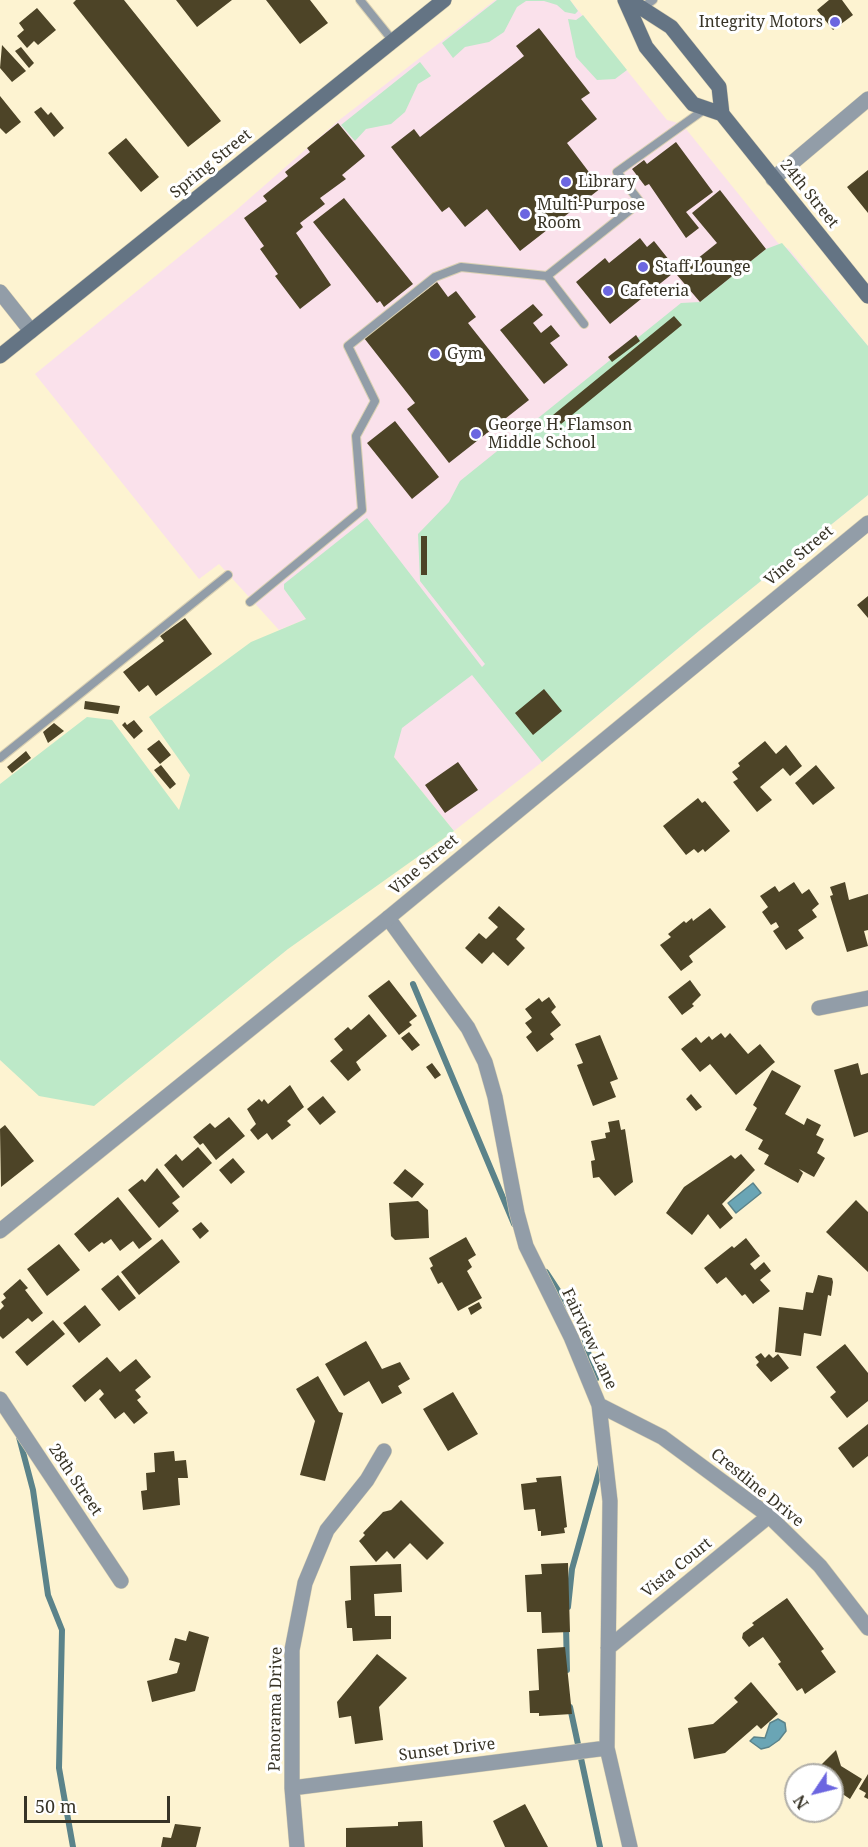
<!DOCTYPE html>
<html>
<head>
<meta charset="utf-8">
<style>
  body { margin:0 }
  #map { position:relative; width:868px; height:1847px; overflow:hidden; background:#fdf3d1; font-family:"Noto Serif",serif }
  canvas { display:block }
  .north { position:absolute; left:784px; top:1763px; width:60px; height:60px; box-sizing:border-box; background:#fff; border:2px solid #afada8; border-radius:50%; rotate:235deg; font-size:16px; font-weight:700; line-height:24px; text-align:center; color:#373326 }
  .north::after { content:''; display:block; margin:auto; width:21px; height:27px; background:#6c66e0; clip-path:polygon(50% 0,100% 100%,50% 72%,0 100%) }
  .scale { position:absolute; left:24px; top:1796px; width:146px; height:27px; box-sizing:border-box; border:3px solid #373326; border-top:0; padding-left:8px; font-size:18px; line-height:21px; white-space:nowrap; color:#373326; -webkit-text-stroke:4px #fff; paint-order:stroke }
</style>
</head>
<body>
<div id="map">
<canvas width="868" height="1847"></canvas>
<div class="north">N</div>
<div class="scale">50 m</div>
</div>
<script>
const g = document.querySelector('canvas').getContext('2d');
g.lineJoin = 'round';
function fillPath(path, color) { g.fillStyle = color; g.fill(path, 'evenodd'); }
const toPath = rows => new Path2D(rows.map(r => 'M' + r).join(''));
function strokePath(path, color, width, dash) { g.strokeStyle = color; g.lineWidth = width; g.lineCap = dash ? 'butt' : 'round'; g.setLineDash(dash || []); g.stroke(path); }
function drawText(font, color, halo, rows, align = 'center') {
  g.font = font + ' "Noto Serif",serif'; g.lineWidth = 6; g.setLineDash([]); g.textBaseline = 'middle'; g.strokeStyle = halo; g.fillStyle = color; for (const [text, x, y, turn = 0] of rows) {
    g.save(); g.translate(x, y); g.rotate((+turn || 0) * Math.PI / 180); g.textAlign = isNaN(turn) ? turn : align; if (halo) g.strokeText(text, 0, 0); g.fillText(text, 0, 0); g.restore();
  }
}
const education = toPath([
  [495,0,570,0,667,120,682,124,778,243,789,249,868,346,868,495,700,630,542,762,454,831,394,757,306,619,279,630,219,564,199,579,35,374,233,213,338,121]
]);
const green = toPath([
  [497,0,570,0,578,11,575,14,565,12,557,5,544,1,526,1,517,7,504,32,489,42,465,47,453,58,442,43],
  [583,15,627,70,615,79,597,80,576,57,568,19,576,20],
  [420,62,431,76,418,84,405,112,391,124,366,129,355,141,341,125],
  [782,243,868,346,868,495,700,630,542,762,472,675,402,728,394,757,454,831,288,949,94,1106,39,1096,0,1060,0,784,87,717,112,720,179,810,190,775,149,717,251,642,306,619,284,589,284,584,367,518,482,667,485,664,420,581,418,534,449,502,460,481,681,303,700,302,766,249]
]);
const water = toPath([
  [753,1183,761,1193,736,1213,728,1203,753,1183],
  [778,1719,785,1723,786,1731,779,1740,769,1747,761,1749,750,1741,754,1737,765,1738,770,1723,778,1719]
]);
const stream = toPath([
  [413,984,514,1224],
  [546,1272,580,1324,596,1379],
  [19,1437,33,1490,48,1595,62,1630,59,1768,73,1847],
  [568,1607,572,1569,601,1465],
  [566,1626,567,1670],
  [570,1707,600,1847]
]);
const building = toPath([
  [76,0,124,0,221,121,188,147,73,3],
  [176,0,232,0,197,27],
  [266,0,310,0,328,23,300,44],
  [829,0,842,0,853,15,833,30,817,10],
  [37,8,56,30,38,45,34,41,27,48,17,36,24,30,19,23],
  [539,28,590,93,581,99,597,119,567,143,601,188,520,251,487,209,465,227,449,207,442,212,391,147,414,129,420,137,524,56,516,46],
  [2,45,26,71,12,82,0,68],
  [21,47,34,63,29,68,15,51],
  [0,96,21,122,6,134,0,128],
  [41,107,48,115,51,112,64,128,54,137,34,112],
  [338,123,365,156,342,175,346,179,320,198,325,204,300,223,303,227,296,233,331,285,300,309,275,276,278,274,260,249,264,246,244,218,267,201,263,196,288,176,285,172,310,152,307,148],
  [126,138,159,177,141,192,108,153],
  [676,142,713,192,686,212,699,228,686,238,649,184,645,186,632,169,644,160,647,164],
  [868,170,868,213,847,187],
  [720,190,766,249,700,302,677,275,717,243,692,213],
  [344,198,413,284,384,307,380,301,377,303,313,222],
  [640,238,647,247,654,241,677,270,610,324,576,282,605,258,609,263],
  [437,282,448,297,456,291,476,317,468,323,529,400,449,463,407,409,415,403,364,338],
  [533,304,543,315,533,323,541,333,551,325,560,336,550,343,568,365,544,384,500,330],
  [674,316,682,325,561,424,553,415],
  [636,335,640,341,612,362,608,357],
  [395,421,439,477,412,499,367,443],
  [421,536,427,536,427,575,421,575],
  [868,596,868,618,857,605],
  [185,618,212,654,156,696,148,685,139,692,123,672,164,641,160,636],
  [544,689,562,711,533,735,515,713],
  [85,701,120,706,118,714,84,709],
  [134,720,143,731,134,739,122,725,125,722,127,725],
  [54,723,64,731,48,743,43,732],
  [159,740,171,755,160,764,147,749],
  [765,741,776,754,786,745,802,766,790,776,783,768,760,787,772,800,757,812,733,782,738,779,732,772,740,766,738,763],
  [26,751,31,758,12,773,7,767],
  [458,762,478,790,445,813,425,785],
  [161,765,176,784,170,789,154,770],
  [816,765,835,788,813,805,795,783],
  [698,798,702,803,705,801,730,831,705,852,703,849,698,853,694,849,686,855,663,826],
  [794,882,802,894,809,889,819,904,812,910,817,917,798,930,804,938,786,950,773,931,779,927,776,922,771,925,762,912,768,907,760,896,775,886,779,892],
  [845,882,849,900,868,894,868,930,864,931,868,946,847,952,830,896,833,895,830,887],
  [499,906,525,929,516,939,525,948,508,966,493,952,482,964,465,948,479,933,486,939,498,927,488,918],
  [710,908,726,927,689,956,693,962,681,971,660,945,671,937,668,934,684,921,686,923,692,918,693,921],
  [389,980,417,1016,409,1022,412,1025,399,1035,368,996],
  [690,980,701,995,692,1004,694,1006,682,1015,668,997],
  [549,997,556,1007,551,1012,561,1025,550,1034,554,1039,537,1052,526,1037,532,1032,525,1023,532,1018,525,1009,539,998,542,1002],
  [369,1014,387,1036,356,1062,361,1070,348,1081,330,1061,343,1050,334,1039,348,1027,351,1030],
  [409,1032,420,1045,412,1051,401,1038],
  [721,1033,725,1038,730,1033,748,1054,760,1044,775,1062,736,1095,710,1064,700,1072,681,1049,696,1037,701,1043,709,1036,712,1040],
  [600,1035,618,1079,610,1082,616,1097,593,1106,577,1065,583,1063,575,1044],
  [432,1063,441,1075,435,1079,426,1067],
  [858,1063,861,1075,868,1073,868,1132,854,1137,834,1070],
  [772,1070,801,1086,785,1114,804,1125,807,1118,821,1125,816,1135,824,1139,817,1153,825,1158,814,1177,799,1169,803,1173,798,1183,764,1164,769,1155,758,1149,763,1140,745,1130,757,1108,753,1105],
  [290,1085,304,1107,287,1121,291,1125,272,1140,267,1133,258,1140,250,1130,256,1124,247,1109,259,1099,262,1102,264,1099,268,1104],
  [691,1094,702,1107,696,1111,686,1099],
  [323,1096,336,1112,320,1125,307,1109],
  [229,1117,245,1136,216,1160,203,1143,200,1145,193,1137,210,1123,215,1128],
  [619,1120,621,1130,625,1129,633,1182,615,1196,599,1177,593,1178,591,1161,595,1160,591,1141,606,1138,605,1133,610,1132,608,1122],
  [5,1125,34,1161,1,1187,0,1129],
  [198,1147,212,1163,183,1188,164,1165,176,1154,182,1161],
  [741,1154,755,1170,722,1204,733,1218,720,1229,708,1214,692,1235,666,1213,684,1187,731,1155,735,1159],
  [233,1158,245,1172,231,1184,219,1170],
  [157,1168,180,1197,172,1203,179,1211,159,1228,128,1190,142,1179,145,1182],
  [405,1169,424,1184,412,1198,393,1183],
  [118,1197,152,1239,139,1249,133,1241,120,1251,111,1239,104,1244,102,1242,89,1252,74,1234],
  [856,1200,868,1212,868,1272,826,1232],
  [418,1201,428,1210,429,1238,395,1240,391,1236,389,1203],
  [201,1222,209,1231,200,1239,192,1229],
  [466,1237,476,1255,468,1260,472,1267,467,1271,482,1298,458,1311,442,1282,438,1284,430,1268,433,1266,429,1258],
  [746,1238,760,1256,750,1264,755,1270,764,1262,771,1271,760,1280,770,1291,753,1304,745,1294,742,1296,726,1277,717,1284,704,1268,732,1246,734,1248],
  [162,1239,180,1262,139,1295,121,1272],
  [59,1244,80,1270,47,1296,27,1269],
  [118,1275,136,1298,119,1311,101,1289],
  [818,1275,832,1278,833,1282,831,1296,828,1295,821,1336,804,1333,801,1356,775,1352,779,1307,803,1310,806,1292,813,1293],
  [20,1279,28,1288,25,1290,43,1313,32,1322,28,1318,3,1339,0,1336,0,1310,4,1306,1,1302,6,1298,3,1294],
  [479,1302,482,1308,471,1315,468,1308],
  [85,1305,101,1325,79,1343,63,1323],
  [53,1320,65,1334,27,1366,15,1352],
  [366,1341,382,1369,400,1362,410,1379,398,1386,402,1393,382,1404,369,1381,344,1396,325,1364],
  [845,1344,868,1373,868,1401,847,1418,830,1397,836,1392,816,1367],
  [761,1353,765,1358,769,1354,773,1358,778,1354,789,1368,771,1382,756,1365,759,1362,755,1357],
  [107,1357,120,1372,136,1359,151,1377,135,1390,141,1397,137,1400,148,1413,134,1424,124,1412,115,1419,99,1399,104,1394,100,1389,85,1402,72,1386],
  [318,1376,339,1412,343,1413,325,1481,300,1475,315,1421,296,1389],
  [453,1392,478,1434,448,1451,423,1409],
  [868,1424,868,1456,853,1468,838,1448],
  [174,1451,175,1461,186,1460,188,1478,178,1478,180,1505,143,1510,141,1491,147,1490,146,1473,155,1472,154,1453],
  [561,1476,567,1527,564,1528,565,1533,541,1536,541,1531,538,1531,535,1509,524,1510,521,1484,537,1482,536,1478],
  [401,1500,444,1543,427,1560,410,1543,394,1559,387,1551,376,1562,359,1541,365,1535,363,1533,383,1512,391,1510],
  [568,1563,570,1632,542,1633,541,1612,527,1612,525,1575,542,1574,541,1564],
  [401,1564,402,1592,374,1594,375,1616,391,1616,391,1639,353,1641,352,1628,347,1628,345,1601,351,1600,350,1566],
  [787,1598,824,1649,821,1651,836,1672,805,1694,802,1688,797,1691,778,1664,781,1662,763,1637,749,1647,742,1638,743,1633,754,1625,752,1623],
  [189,1631,209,1637,195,1691,152,1702,147,1681,177,1673,180,1663,169,1660,175,1638,186,1641],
  [565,1647,572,1714,539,1716,539,1713,530,1713,529,1691,539,1690,537,1649],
  [377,1654,407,1678,379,1707,383,1740,355,1744,351,1716,339,1718,337,1702],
  [751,1682,778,1714,761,1729,757,1725,725,1753,694,1759,688,1728,713,1724,738,1702,734,1698],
  [836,1750,841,1766,862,1779,850,1799,832,1787,832,1775,824,1775,820,1766],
  [868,1774,868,1799,864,1797,866,1793,859,1789],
  [525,1804,548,1847,505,1847,493,1821],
  [422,1821,423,1847,346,1847,346,1828,398,1826,398,1822],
  [175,1824,201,1827,196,1847,161,1847,163,1837,171,1838]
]);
const service = toPath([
  [360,0,393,41],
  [642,8,653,0],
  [584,324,547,276,640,202,617,172,705,109],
  [250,602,362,510,356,436,375,401,348,346,435,277,461,267,547,276],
  [0,758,228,575]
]);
const minor = toPath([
  [773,179,868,99],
  [0,292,31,331],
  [388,918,468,1028,485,1062,495,1097,517,1213,526,1246,571,1337,599,1405,610,1501,607,1748,630,1847],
  [819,1008,868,998],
  [0,1399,121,1581],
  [599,1405,662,1437,769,1516,820,1566,868,1628],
  [608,1648,769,1516],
  [292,1788,607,1748],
  [297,1847,292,1788,292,1650,305,1583,327,1530,367,1480,384,1451]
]);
const tertiary = toPath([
  [0,1231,388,918,868,523]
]);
const secondary = toPath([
  [625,0,646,47,693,104,722,114],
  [629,0,671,27,719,87,722,114,868,296],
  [0,356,444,0]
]);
const markers = [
  [835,22,6,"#6c66e0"],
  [566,182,6,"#6c66e0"],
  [525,214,6,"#6c66e0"],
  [643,267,6,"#6c66e0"],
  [608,291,6,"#6c66e0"],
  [435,354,6,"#6c66e0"],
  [476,434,6,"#6c66e0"]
];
const poiNames = [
  ["Integrity Motors",823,22,"right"],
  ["Library",578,182],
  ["Multi-Purpose",537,205],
  ["Room",537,223],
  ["Staff Lounge",655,267],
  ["Cafeteria",620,291],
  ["Gym",447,354],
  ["George H. Flamson",488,425],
  ["Middle School",488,443]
];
const streetNames = [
  ["Spring Street",211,164,-39],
  ["24th Street",809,194,51],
  ["Vine Street",799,556,-40],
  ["Vine Street",424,865,-40],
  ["Fairview Lane",589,1339,65],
  ["28th Street",75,1480,56],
  ["Crestline Drive",757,1488,39],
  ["Vista Court",677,1568,-39],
  ["Panorama Drive",276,1709,-89],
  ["Sunset Drive",447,1750,-7]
];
fillPath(education, '#fae1eb');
fillPath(green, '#bde9c8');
fillPath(water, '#6aa5b5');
strokePath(water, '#5b838a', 1.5);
strokePath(stream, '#5b838a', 6);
fillPath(building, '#4d4427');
strokePath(service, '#d9d0b2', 10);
strokePath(minor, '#d9d0b2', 16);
strokePath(tertiary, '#d9d0b2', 16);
strokePath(secondary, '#d9d0b2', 16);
strokePath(service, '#929da8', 8);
strokePath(minor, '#929da8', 15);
strokePath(tertiary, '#929da8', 15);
strokePath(secondary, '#647484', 15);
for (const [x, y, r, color] of markers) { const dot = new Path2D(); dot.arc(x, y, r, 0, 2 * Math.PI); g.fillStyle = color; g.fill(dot); strokePath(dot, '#fff', 2); }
drawText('16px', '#373326', '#fff', poiNames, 'left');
drawText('16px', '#373326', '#fff', streetNames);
</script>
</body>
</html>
